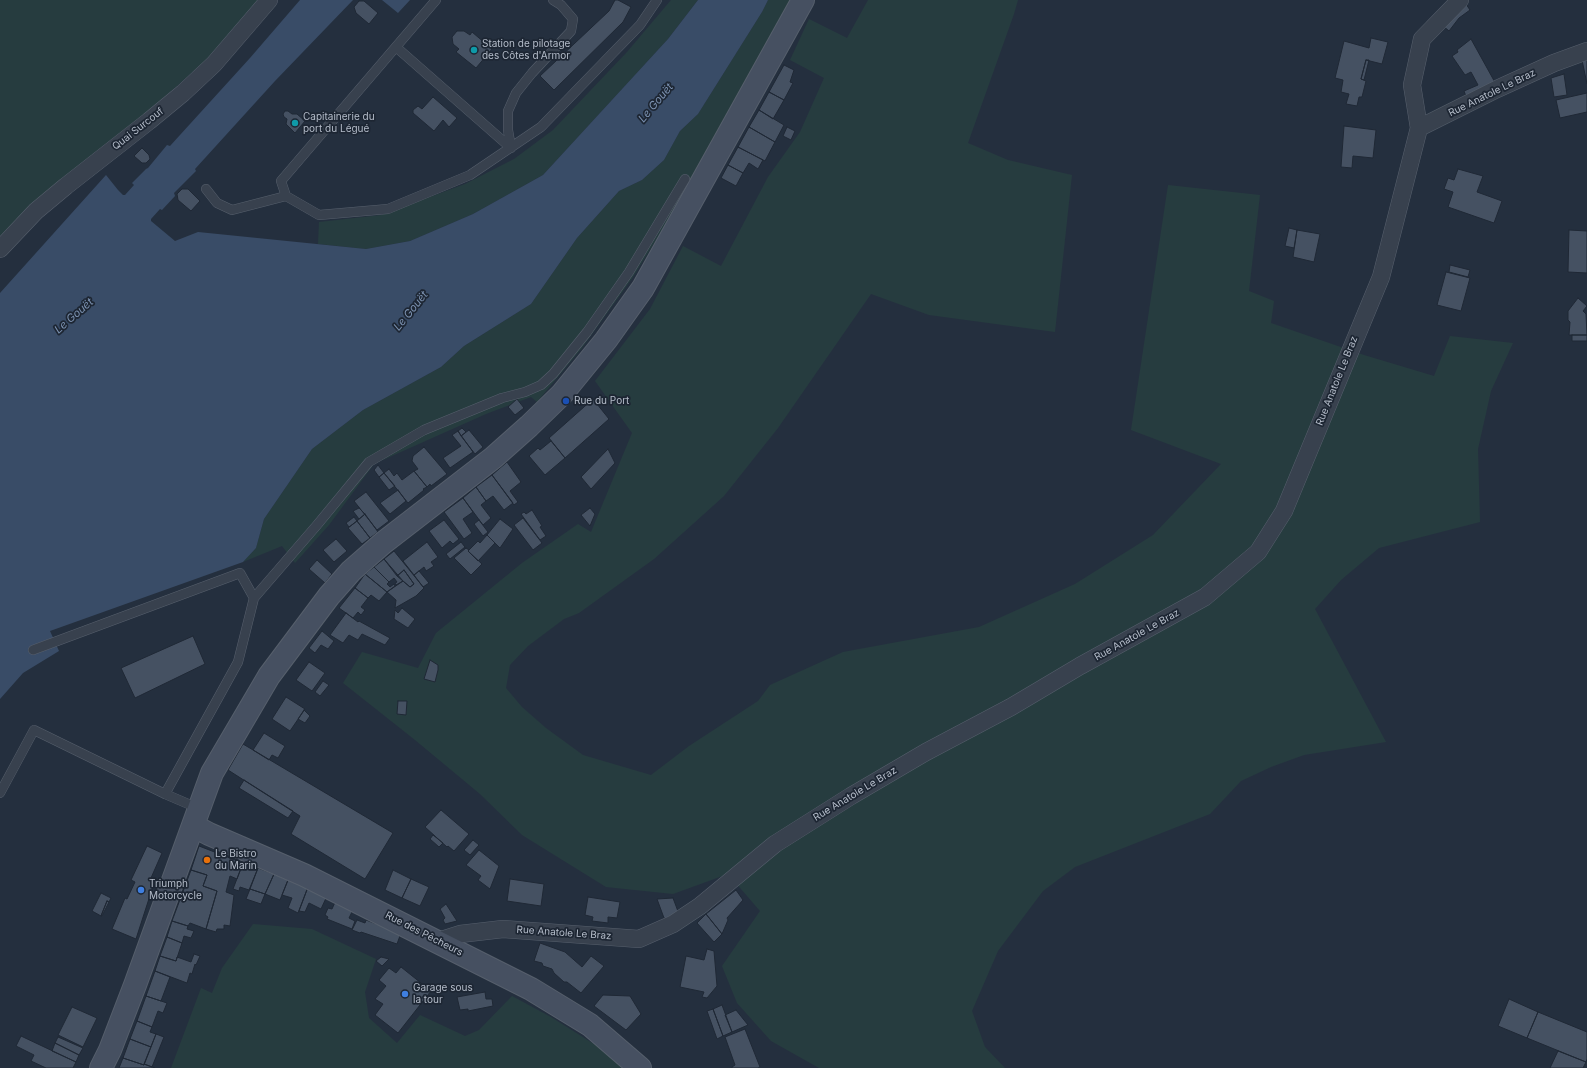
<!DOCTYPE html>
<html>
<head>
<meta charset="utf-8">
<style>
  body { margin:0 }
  canvas { display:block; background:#242f3e }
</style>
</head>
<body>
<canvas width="1587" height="1068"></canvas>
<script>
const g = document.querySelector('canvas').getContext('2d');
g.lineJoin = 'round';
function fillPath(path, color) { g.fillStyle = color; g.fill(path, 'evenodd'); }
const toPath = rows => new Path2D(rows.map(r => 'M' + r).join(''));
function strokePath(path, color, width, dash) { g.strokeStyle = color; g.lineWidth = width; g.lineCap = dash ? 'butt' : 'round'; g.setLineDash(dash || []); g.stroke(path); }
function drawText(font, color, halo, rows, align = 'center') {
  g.font = font + ' Inter,sans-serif'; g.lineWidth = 3.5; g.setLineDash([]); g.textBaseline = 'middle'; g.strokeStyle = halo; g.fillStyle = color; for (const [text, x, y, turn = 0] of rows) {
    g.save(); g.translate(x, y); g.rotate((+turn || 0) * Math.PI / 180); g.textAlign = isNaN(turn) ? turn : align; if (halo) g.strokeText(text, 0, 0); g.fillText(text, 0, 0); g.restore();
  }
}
const green = toPath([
  [0,0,261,0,203,63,152,108,94,153,51,189,0,236],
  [671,0,698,0,668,39,543,175,473,214,410,241,366,249,318,244,319,222,381,215,465,184,514,159,553,130,627,52],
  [768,0,792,0,685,193,633,277,582,348,537,402,531,397,486,414,374,464,329,525,295,563,282,546,243,562,256,548,264,519,312,449,363,410,441,367,464,346,531,304,577,238,619,191,642,180,664,160,680,131,698,114,762,12],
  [868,0,1018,0,1014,14,968,143,1008,160,1072,175,1055,332,929,315,871,294,778,428,724,496,654,559,579,613,564,619,528,646,510,665,506,688,522,707,546,728,583,755,651,775,689,746,758,701,770,685,843,652,979,627,1075,584,1153,535,1221,464,1131,430,1168,185,1260,195,1249,291,1274,301,1271,323,1364,355,1434,376,1450,336,1513,343,1491,391,1478,449,1480,522,1379,548,1341,580,1315,609,1386,742,1304,755,1271,767,1241,781,1210,814,1075,867,1043,891,998,951,972,1011,985,1047,1005,1068,819,1068,771,1041,737,1003,722,966,760,911,728,874,673,894,606,887,522,835,480,794,415,740,343,683,362,652,418,668,436,633,522,563,578,524,591,532,632,433,595,381,650,309,683,246,721,266,768,177,800,132,824,78,790,60,809,19,847,38],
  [253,924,312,929,376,959,365,992,369,1018,397,1043,420,1015,465,1036,479,1030,512,996,551,1017,613,1056,626,1068,171,1068,201,988,212,993,222,968]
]);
const water = toPath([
  [300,0,353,0,275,81,195,169,196,171,174,193,175,196,162,210,160,209,151,219,151,221,175,241,198,232,366,249,410,241,473,214,543,175,668,39,698,0,768,0,762,12,698,114,680,131,664,160,642,180,619,191,577,238,531,304,464,346,441,367,363,410,312,449,264,519,256,548,243,562,50,631,59,651,23,673,0,699,0,293,106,175,118,190,123,195,125,195,134,185,132,183,146,169,148,168,167,145,170,146,250,58],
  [382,0,410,0,398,13]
]);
const building = toPath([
  [615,0,618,0,631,7,623,22,554,90,540,76,609,11,615,0],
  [359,1,364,1,378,13,369,24,356,13,354,7,359,1],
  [1464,1,1470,10,1459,18,1449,31,1442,25,1464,1],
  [457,31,464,31,470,35,472,32,492,49,476,68,456,52,459,49,453,44,452,37,457,31],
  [1371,38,1388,42,1382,64,1366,60,1361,79,1366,81,1362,97,1359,97,1357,106,1346,104,1349,94,1341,92,1343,80,1335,78,1344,41,1369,48,1371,38],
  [1471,39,1497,86,1467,99,1464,91,1478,85,1471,72,1465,75,1452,56,1458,52,1457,50,1471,39],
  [1587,59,1587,84,1582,60,1587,59],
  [1366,60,1369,60,1364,80,1361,79,1366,60],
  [784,65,794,70,790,82,793,83,784,100,769,92,784,65],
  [1564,74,1567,95,1554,97,1551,78,1564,74],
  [769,92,784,100,773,119,759,110,769,92],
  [1587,93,1587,112,1560,118,1556,100,1587,93],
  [433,97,457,118,449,127,443,120,434,131,413,113,413,110,418,106,422,109,433,97],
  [759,110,784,125,775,142,749,127,759,110],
  [285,111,288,111,292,114,297,114,305,121,295,133,286,124,287,119,284,117,283,114,285,111],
  [1344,126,1376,130,1373,158,1353,156,1352,168,1341,167,1344,126],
  [749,127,775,142,765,161,738,147,749,127],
  [787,127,795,131,791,140,783,136,787,127],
  [738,147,763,160,758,169,749,163,743,173,728,165,738,147],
  [142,148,149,155,150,159,146,163,142,163,134,156,142,148],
  [728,165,743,173,736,186,721,178,728,165],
  [1458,169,1483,176,1477,192,1502,201,1494,223,1448,207,1453,192,1444,189,1448,178,1454,180,1458,169],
  [182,189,188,189,200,201,191,211,178,200,177,194,182,189],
  [1289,228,1297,230,1294,248,1285,246,1289,228],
  [1297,230,1320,234,1314,262,1293,257,1297,230],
  [1569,230,1587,231,1587,273,1568,272,1569,230],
  [1450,265,1470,270,1468,277,1449,272,1450,265],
  [1446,272,1470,278,1461,311,1437,305,1446,272],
  [1578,298,1587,306,1583,311,1586,314,1587,335,1569,335,1570,322,1568,320,1568,311,1578,298],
  [1572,335,1587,335,1587,341,1572,341,1572,335],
  [517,399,524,408,515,415,508,407,517,399],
  [593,399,609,419,565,458,549,438,593,399],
  [462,428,466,432,461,436,458,431,462,428],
  [469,430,483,447,475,454,461,436,469,430],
  [458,431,473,452,450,468,443,458,461,446,452,435,458,431],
  [551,441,565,458,545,475,529,456,538,448,540,450,551,441],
  [424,447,447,474,431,486,430,484,427,487,414,471,418,469,412,461,413,456,424,447],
  [608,449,615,463,591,489,581,477,608,449],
  [507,462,521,482,510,491,518,502,514,505,492,475,507,462],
  [378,465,384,473,379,477,374,470,378,465],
  [389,469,394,476,397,473,402,480,414,471,427,487,423,489,424,490,408,503,384,473,389,469],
  [384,473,395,486,389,490,379,477,384,473],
  [492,475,513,503,504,510,493,496,486,501,476,487,492,475],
  [476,487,486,501,481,505,491,518,483,525,463,498,476,487],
  [398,490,406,501,390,514,380,503,398,490],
  [366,492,389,521,377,530,354,501,366,492],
  [463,498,473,512,463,519,472,533,464,539,444,512,463,498],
  [359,508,365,514,359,519,353,511,359,508],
  [590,508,595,514,590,526,581,515,590,508],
  [532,510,542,526,540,527,546,536,540,540,521,514,524,512,526,514,532,510],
  [365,514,378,532,370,538,357,521,365,514],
  [354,517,357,521,349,527,346,523,354,517],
  [523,518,542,543,533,550,514,525,523,518],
  [500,519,513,529,500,548,487,535,500,519],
  [444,520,459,539,453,544,450,541,442,548,429,531,444,520],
  [479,520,488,532,483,536,474,524,479,520],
  [357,521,370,538,362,544,348,528,357,521],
  [487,535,495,543,478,561,468,551,478,541,480,543,487,535],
  [336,539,347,551,334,562,323,550,336,539],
  [427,542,438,557,431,562,434,566,426,571,424,567,414,575,403,561,427,542],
  [461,542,465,547,450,559,446,554,461,542],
  [466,548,469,550,468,551,482,564,471,575,454,558,466,548],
  [394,551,424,588,416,596,395,608,396,600,387,592,403,581,410,587,414,584,404,570,397,576,384,559,394,551],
  [384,559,403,581,396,585,395,583,397,582,394,578,389,582,374,567,384,559],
  [317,560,332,574,325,583,309,569,317,560],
  [374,567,389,582,387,584,390,587,394,584,395,586,387,592,365,574,374,567],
  [404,570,414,584,410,587,397,576,404,570],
  [419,571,429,583,423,587,414,575,419,571],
  [365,574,387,592,379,601,371,595,368,598,355,588,365,574],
  [355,588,368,598,361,607,365,610,361,615,358,612,353,618,339,608,355,588],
  [402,608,415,619,408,628,394,619,395,610,398,613,402,608],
  [346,613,358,622,359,621,390,638,385,645,362,634,358,640,349,635,343,643,330,635,346,613],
  [322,631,334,641,328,649,321,645,315,653,309,648,322,631],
  [193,636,205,664,135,698,121,668,193,636],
  [430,660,438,665,438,670,435,682,424,679,430,660],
  [309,662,325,673,312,691,296,680,309,662],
  [323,681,329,685,320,696,315,692,323,681],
  [286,697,305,709,290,731,272,719,286,697],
  [398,701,407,701,406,715,397,714,398,701],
  [304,710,310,716,305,723,298,719,304,710],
  [264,733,285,746,278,758,272,755,269,760,253,750,264,733],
  [243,744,393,833,365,879,291,834,300,816,228,770,243,744],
  [244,780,293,811,288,818,239,788,244,780],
  [441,810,469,834,454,851,448,846,447,847,425,827,441,810],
  [433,835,443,843,439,847,430,839,433,835],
  [473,840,479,845,470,855,464,850,473,840],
  [147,846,162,853,151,878,155,880,136,939,112,929,125,898,127,899,135,882,131,880,147,846],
  [199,846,243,863,237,879,230,876,226,892,234,895,230,926,224,925,224,929,217,929,216,932,206,929,217,891,203,886,207,875,191,870,199,846],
  [479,850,499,866,490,889,478,880,481,876,466,865,479,850],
  [243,863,258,868,249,890,240,887,239,891,233,889,243,863],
  [258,868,274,874,265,894,250,889,258,868],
  [191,870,207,875,203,886,217,891,206,929,190,923,188,926,172,921,191,870],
  [393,870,411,879,402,898,385,890,393,870],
  [274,874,288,880,280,900,265,894,274,874],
  [411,879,429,887,420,906,402,898,411,879],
  [510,879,544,884,541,906,507,901,510,879],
  [288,880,308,887,298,913,288,908,292,898,282,895,288,880],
  [308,887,327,896,321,909,309,903,305,912,299,911,308,887],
  [250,889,265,894,261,904,246,899,250,889],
  [736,890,743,900,727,918,728,920,722,934,706,914,736,890],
  [101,893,111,898,109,902,107,901,101,916,92,911,101,893],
  [588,897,620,902,617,918,608,917,608,923,592,921,593,917,585,915,588,897],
  [673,898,679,914,666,919,664,918,657,899,673,898],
  [336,900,354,908,349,918,355,921,352,929,327,919,328,917,325,915,328,908,332,909,336,900],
  [107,901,109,902,102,916,101,916,107,901],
  [446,904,457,921,445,924,443,920,445,918,440,909,446,904],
  [706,914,722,934,714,942,697,923,706,914],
  [357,920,365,923,366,920,401,933,397,944,361,932,360,933,352,930,357,920],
  [172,921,188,926,187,929,194,931,191,938,184,936,182,943,167,937,172,921],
  [167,937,182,943,176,961,160,956,167,937],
  [540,943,565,952,582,967,591,956,604,966,581,993,567,982,564,982,554,973,552,969,543,966,542,963,534,961,540,943],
  [707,949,714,951,717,986,707,998,702,997,704,992,680,987,686,956,704,960,707,949],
  [194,954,200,956,196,965,195,964,192,974,190,973,187,983,155,971,160,956,176,961,177,957,191,962,194,954],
  [381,957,389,959,382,966,376,961,381,957],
  [401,967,431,991,398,1033,375,1015,383,1004,375,999,386,986,379,980,389,968,396,973,401,967],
  [155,971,170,977,161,1001,146,996,155,971],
  [485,992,486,999,492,999,493,1006,468,1011,468,1009,460,1010,457,997,485,992],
  [603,995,630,996,641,1014,626,1030,594,1006,603,995],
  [146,996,167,1003,163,1013,158,1011,152,1027,137,1021,146,996],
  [1509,999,1538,1012,1527,1038,1498,1026,1509,999],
  [722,1005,732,1032,723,1036,713,1009,722,1005],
  [72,1007,97,1018,83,1047,58,1035,72,1007],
  [713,1009,723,1036,717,1039,707,1011,713,1009],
  [736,1010,748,1025,732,1032,725,1015,736,1010],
  [1538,1012,1587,1032,1587,1059,1586,1062,1527,1038,1538,1012],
  [137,1021,152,1027,150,1032,156,1034,151,1047,130,1039,137,1021],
  [745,1029,760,1067,758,1068,732,1068,732,1067,735,1065,725,1037,745,1029],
  [156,1034,164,1037,152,1067,144,1064,156,1034],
  [21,1036,76,1062,73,1068,46,1068,31,1061,34,1055,16,1046,21,1036],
  [58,1037,83,1048,79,1055,55,1043,58,1037],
  [130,1039,151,1047,144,1065,123,1058,130,1039],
  [55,1043,79,1055,76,1062,52,1051,55,1043],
  [1558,1051,1586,1062,1583,1068,1550,1068,1558,1051],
  [123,1058,144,1065,144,1064,155,1068,119,1068,123,1058]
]);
const lane = toPath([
  [436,0,281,181,286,196,319,215,388,209,470,175,541,127,640,25,657,0],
  [396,47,511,148],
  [511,148,508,130,508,111,516,93,532,73,571,31,573,19,561,5,553,0],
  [206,189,217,203,232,210,286,196],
  [33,650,240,573,254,598],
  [0,793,34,730,165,794,200,809],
  [165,794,238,662,254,598,317,525,369,462,424,430,502,398,525,392,541,385,553,374,587,332,629,272,685,179]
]);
const street = toPath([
  [1419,128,1497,89,1554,63,1587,51],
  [0,249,36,211,66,186,149,121,183,93,214,64,269,0],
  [438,941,460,934,503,929,639,939,673,924,700,906,775,844,851,796,926,752,1011,707,1080,666,1205,597,1258,552,1284,511,1381,277,1419,128,1412,85,1422,39,1460,0]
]);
const secondary = toPath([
  [194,826,209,834,304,875,531,989,590,1025,640,1068],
  [101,1068,110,1050,135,985,212,773,269,676,329,596,351,571,383,543,493,458,529,426,562,394,606,340,643,288,803,0]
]);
const markers = [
  [474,50,4,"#0f9aa8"],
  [295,123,4,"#0f9aa8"],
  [566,401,4,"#1a4fb4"],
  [207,860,4,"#e8710a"],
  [141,890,4,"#3f7fe0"],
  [405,994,4,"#3f7fe0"]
];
const poiNames = [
  ["Station de pilotage",482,44],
  ["des Côtes d'Armor",482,56],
  ["Capitainerie du",303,117],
  ["port du Légué",303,129],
  ["Rue du Port",574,401],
  ["Le Bistro",215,854],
  ["du Marin",215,866],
  ["Triumph",149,884],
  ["Motorcycle",149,896],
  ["Garage sous",413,988],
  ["la tour",413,1000]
];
const streetNames = [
  ["Rue Anatole Le Braz",1492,93,-26],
  ["Quai Surcouf",138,129,-38],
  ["Rue Anatole Le Braz",1337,381,-68],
  ["Rue Anatole Le Braz",1137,635,-29],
  ["Rue Anatole Le Braz",855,794,-31],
  ["Rue Anatole Le Braz",564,933,4],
  ["Rue des Pêcheurs",424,934,27]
];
const waterNames = [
  ["Le Gouët",656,103,-50],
  ["Le Gouët",411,311,-51],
  ["Le Gouët",74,316,-41]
];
fillPath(green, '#263c3f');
fillPath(water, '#394c67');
fillPath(building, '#455162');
strokePath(building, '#1f2835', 1);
strokePath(lane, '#565f6c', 10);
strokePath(street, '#565f6c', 18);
strokePath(secondary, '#565f6c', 24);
strokePath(lane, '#38414e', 9);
strokePath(street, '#38414e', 17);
strokePath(secondary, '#465061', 22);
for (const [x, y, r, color] of markers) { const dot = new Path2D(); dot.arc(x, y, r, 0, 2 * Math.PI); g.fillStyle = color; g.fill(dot); strokePath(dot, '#1d2633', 1.5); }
drawText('10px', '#b4bcc9', '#1d2633', poiNames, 'left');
drawText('10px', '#b4bcc9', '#1d2633', streetNames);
drawText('italic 11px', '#7c92b1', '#1d2633', waterNames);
</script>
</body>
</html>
